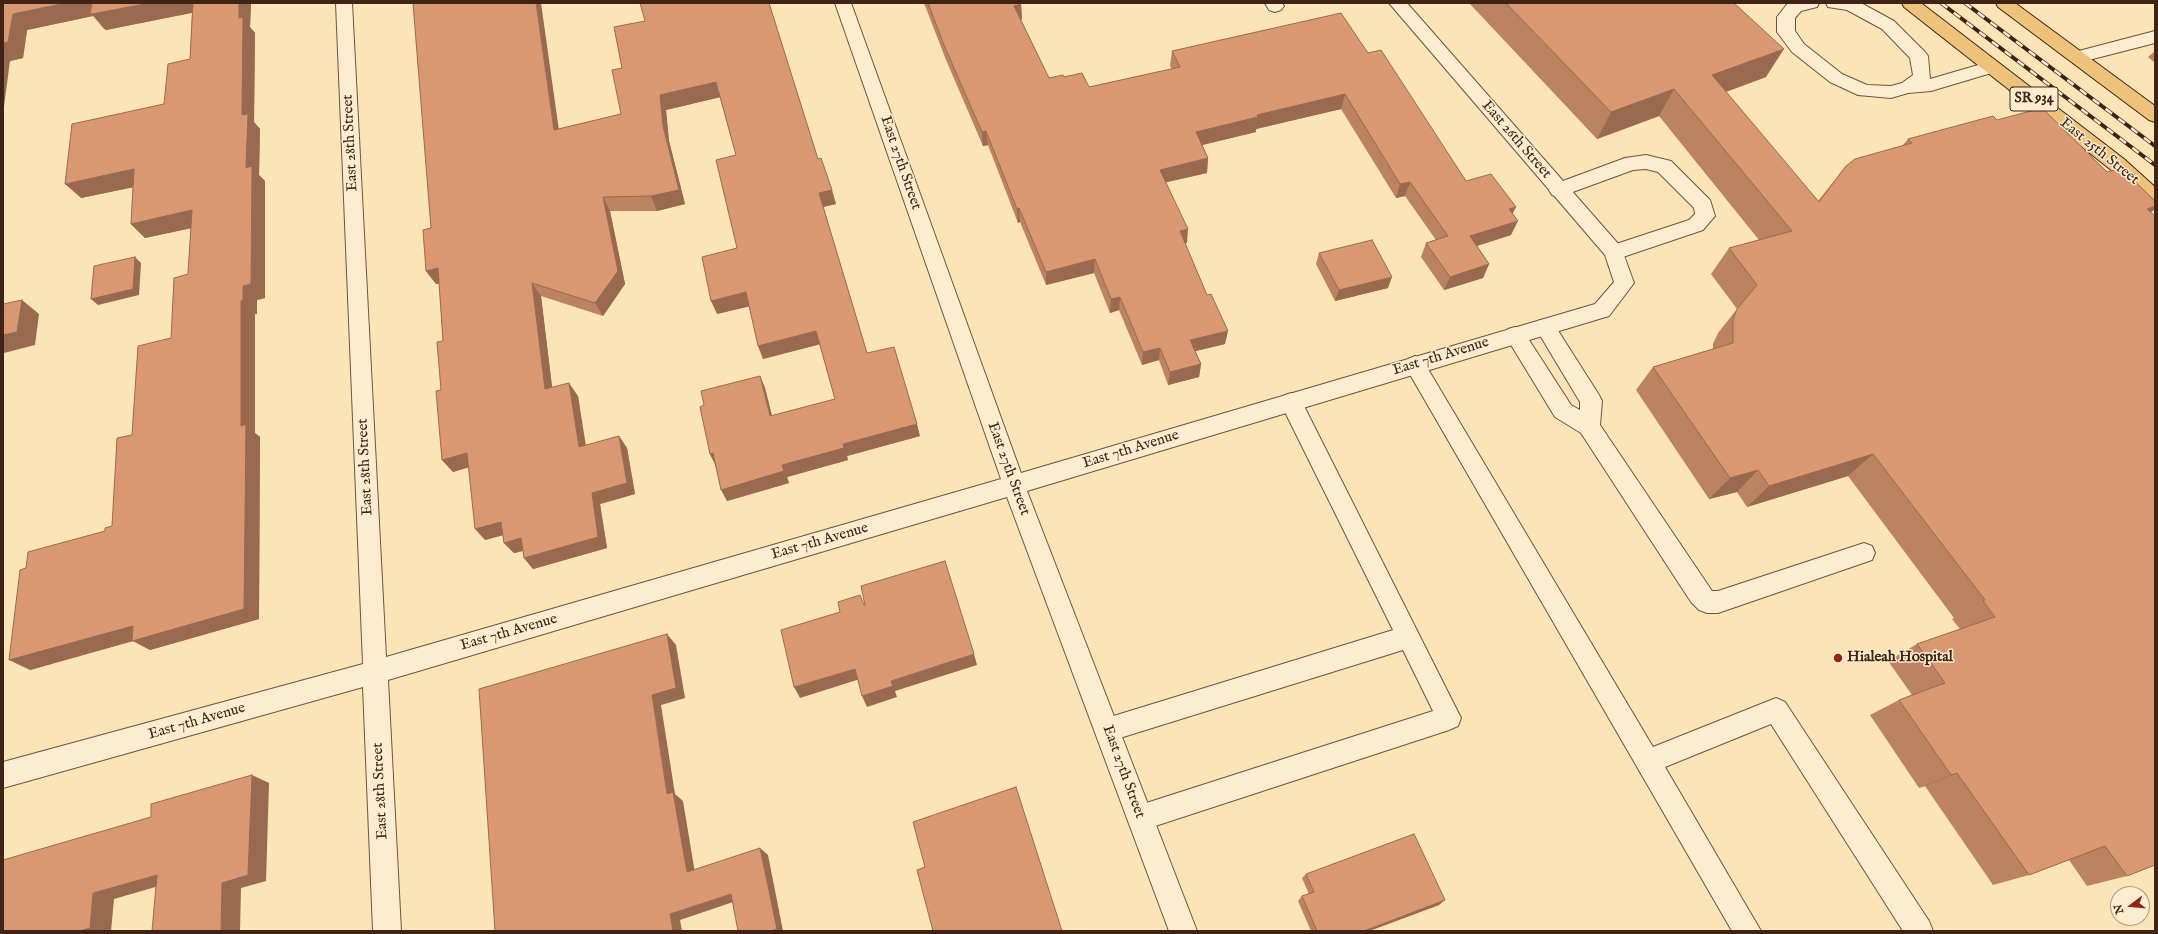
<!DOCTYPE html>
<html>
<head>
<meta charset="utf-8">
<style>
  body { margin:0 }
  #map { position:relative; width:2158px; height:934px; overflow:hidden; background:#fbe4b6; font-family:"IM FELL English",serif }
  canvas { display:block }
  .frame { position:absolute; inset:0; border:4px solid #402317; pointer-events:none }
  .north { position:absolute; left:2110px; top:886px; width:40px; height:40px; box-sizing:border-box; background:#fcedd0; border:1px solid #b19c86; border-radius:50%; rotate:254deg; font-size:11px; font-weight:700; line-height:16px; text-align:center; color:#402317 }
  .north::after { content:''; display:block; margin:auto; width:14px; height:18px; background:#8f2418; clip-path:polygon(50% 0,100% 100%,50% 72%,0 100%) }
</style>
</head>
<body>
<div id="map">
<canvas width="2158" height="934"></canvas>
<div class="frame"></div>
<div class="north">N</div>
</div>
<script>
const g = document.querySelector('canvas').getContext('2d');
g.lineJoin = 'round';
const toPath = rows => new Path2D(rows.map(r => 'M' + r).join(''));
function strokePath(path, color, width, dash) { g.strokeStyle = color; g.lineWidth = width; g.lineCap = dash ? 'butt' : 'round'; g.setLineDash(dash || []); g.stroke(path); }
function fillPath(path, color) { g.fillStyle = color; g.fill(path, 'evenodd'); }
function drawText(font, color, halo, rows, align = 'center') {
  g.font = font + ' "IM FELL English",serif'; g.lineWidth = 3; g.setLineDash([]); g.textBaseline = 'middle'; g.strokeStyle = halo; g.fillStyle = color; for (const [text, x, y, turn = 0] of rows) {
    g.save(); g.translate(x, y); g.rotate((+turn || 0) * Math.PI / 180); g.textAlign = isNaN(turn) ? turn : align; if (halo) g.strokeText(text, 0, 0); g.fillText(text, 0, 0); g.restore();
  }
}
const service = toPath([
  [1265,3,1282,3,1284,6,1281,10,1275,12,1269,10,1265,3],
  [1788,3,1819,3,1817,7,1801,11,1795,18,1795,31,1804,44,1842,74,1867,85,1891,86,1902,83,1913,75,1910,58,1882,29,1847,10,1828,7,1826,3,1861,3,1894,21,1925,52,1928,56,1930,79,1992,61,1998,63,2001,67,1998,71,1931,91,1908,93,1891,98,1858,95,1830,82,1792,52,1777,32,1777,17,1788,3],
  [2155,31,2155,43,2077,63,2071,61,2068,57,2071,53,2155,31],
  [1646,155,1671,161,1710,200,1715,216,1703,230,1614,260,1607,257,1604,252,1607,247,1689,220,1695,214,1694,208,1658,172,1646,169,1633,170,1559,197,1552,195,1549,190,1552,185,1625,158,1646,155],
  [1545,319,1552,321,1599,395,1602,401,1600,425,1712,591,1718,591,1864,543,1872,546,1875,553,1872,560,1718,613,1707,613,1699,610,1691,602,1581,433,1555,417,1505,335,1508,329,1515,327,1522,329,1571,405,1580,410,1580,402,1535,327,1538,321,1545,319],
  [1415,356,1422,359,1653,747,1776,698,1785,702,1929,921,1933,931,1903,931,1771,724,1665,767,1761,931,1732,931,1408,371,1405,365,1408,359,1415,356],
  [1291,393,1299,396,1461,718,1458,726,1449,730,1140,831,1131,827,1127,818,1131,809,1140,805,1433,711,1403,650,1107,742,1098,739,1095,730,1098,721,1107,718,1393,630,1280,402,1283,396,1291,393]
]);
const minor = toPath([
  [336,3,352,3,386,657,1001,479,835,3,851,3,1021,473,1595,304,1614,282,1605,255,1389,3,1407,3,1621,247,1634,283,1609,316,1027,491,1197,931,1169,931,1007,497,388,680,401,931,373,931,363,687,3,788,3,762,363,664,336,3]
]);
const primary = toPath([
  [1902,3,1921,3,2124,159,2155,187,2155,205,2148,203,2110,169,1904,7,1902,3],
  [1996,3,2015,3,2155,106,2155,122,2149,120,1998,7,1996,3]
]);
const rail = toPath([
  [1941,3,2155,165],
  [1965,3,2155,146]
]);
const wall = toPath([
  [3,3,251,3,250,27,255,33,254,122,260,129,259,175,265,181,265,298,257,300,257,314,255,314,255,433,260,437,259,619,150,650,133,641,30,670,26,568,105,531,112,526,132,435,171,338,188,274,191,228,145,238,131,224,133,187,81,198,164,104,190,59,192,13,106,30,104,29,93,16,27,30,23,58,10,61],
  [924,3,1020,3,1021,4,1022,19,1021,20,1049,78,1064,77,1089,87,1172,69,1170,66,1172,51,1368,53,1466,181,1513,214,1511,235,1477,246,1489,264,1483,278,1444,290,1421,257,1426,243,1436,240,1405,196,1396,198,1341,109,1256,129,1256,132,1202,145,1208,158,1207,173,1166,182,1187,243,1185,243,1225,344,1195,351,1201,364,1199,377,1168,385,1159,360,1142,365,1119,310,1110,313,1094,273,1046,285,1020,222,1018,223,988,145,983,146,946,60],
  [1469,3,1734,3,1766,77,1726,92,1818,201,1846,166,1902,146,1908,139,1997,120,2107,172,2151,212,2127,876,2087,886,2069,860,2029,875,1993,885,1925,786,1919,788,1870,715,1899,700,1912,695,1888,661,1917,644,1960,629,1952,619,1954,618,1848,476,1747,507,1737,492,1709,499,1636,390,1653,367,1713,349,1713,344,1718,333,1737,309,1711,274,1729,248,1759,240,1659,116,1597,139],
  [614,27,818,159,836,204,823,207,867,353,920,436,847,456,848,460,787,477,789,483,727,501,715,464,710,454,704,405,760,376,765,388,772,416,835,399,820,344,763,359,749,306,717,314,737,248,736,155,720,97,666,110,669,141,685,204,657,211,610,211,625,284,603,316,541,296,552,388,578,396,585,446,619,436,627,448,635,494,600,504,607,548,533,569,524,558,523,551,514,553,504,543,503,535,485,540,468,467,453,472,442,460,441,390,443,341,439,284,436,284,426,271,431,228,559,129,621,114,622,68],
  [2155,51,2155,63,2148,57],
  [1319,253,1388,288,1335,301,1316,264],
  [1306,874,1439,905,1369,931,1311,931,1298,901,1302,896,1309,894,1302,878]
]);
const shadedWall = toPath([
  [66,3,200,3,205,10,106,30,92,14,90,13,93,16,27,30,23,58,10,61,3,114,3,43,13,14],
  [239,3,251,3,250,27,255,33,254,122,260,129,259,175,265,181,265,298,257,300,257,314,255,314,255,433,260,437,259,619,150,650,133,641,30,670,9,660,241,426,241,301,243,286,246,168,242,115,239,18],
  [536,3,541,3,561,145,554,130],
  [1021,4,1022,19,1015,21,1014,6],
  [1784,49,1766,77,1695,103,1712,75],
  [716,82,721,97,666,110,669,141,685,204,657,211,651,196,663,126,660,95],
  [1674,89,1659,116,1597,139,1611,112],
  [1345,94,1341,109,1256,129,1256,132,1194,147,1196,132,1257,115],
  [986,131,988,145,983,146,982,132],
  [1208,158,1207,173,1159,184,1160,170],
  [134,169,149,184,81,198,65,184],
  [1410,182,1405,196,1396,198,1400,184],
  [832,190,836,204,823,207,819,193],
  [603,197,610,211,625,284,603,316,595,303],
  [2155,206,2155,209,2129,231,2147,209],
  [1516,207,1509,221,1509,209],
  [1019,208,1020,222,1018,223,1017,209],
  [192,210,206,225,145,238,131,224],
  [1518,221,1511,235,1464,250,1470,236],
  [1188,229,1187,243,1178,245,1180,231],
  [135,257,141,263,139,295,98,305,91,299],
  [1095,259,1094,273,1046,285,1046,272],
  [1489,264,1483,278,1444,290,1450,277],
  [438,268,448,282,436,284,426,271],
  [1392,277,1388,288,1335,301,1339,290],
  [532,283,541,296,554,402,545,389],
  [746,292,751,306,717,314,711,301],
  [1120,297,1119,310,1110,313,1111,299],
  [22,300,39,314,35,345,4,353,4,356,3,356,3,335],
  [816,331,821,344,763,359,758,346],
  [1228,331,1225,344,1188,353,1190,340],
  [1160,348,1159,360,1142,365,1143,352],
  [1201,364,1199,377,1168,385,1170,372],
  [760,376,765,388,775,428,770,416],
  [569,383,578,396,588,459,579,447],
  [917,424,920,436,847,456,848,460,787,477,789,483,727,501,721,490,782,465,843,444],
  [619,436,627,448,635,494,600,504,607,548,533,569,524,558,592,493],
  [467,453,477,465,453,472,442,460],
  [713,453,716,466,710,454],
  [1873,454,1848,476,1747,507,1769,486],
  [1758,470,1737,492,1709,499,1730,478],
  [501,522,511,533,485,540,475,529],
  [521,538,531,549,514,553,504,543],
  [667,634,676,645,685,698,661,705,675,794,683,801,696,879,687,872,667,794,652,695],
  [974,654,977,665,895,691,897,697,867,707,862,696,891,681],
  [855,669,860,679,800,698,794,687],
  [1957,773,1925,786,1919,788,1951,775],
  [252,775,269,783,266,881,241,888,240,931,221,931,222,883],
  [760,848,768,855,783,931,771,931],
  [157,875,176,881,114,899,111,931,80,931,93,893],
  [731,894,739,900,680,920,682,931,673,931,670,914],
  [1445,900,1439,905,1369,931,1364,931]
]);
const building = toPath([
  [3,3,66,3,13,14,8,42,3,43,3,3],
  [92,3,150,3,92,14,90,13,92,3],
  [193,3,239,3,239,18,243,17,242,115,248,114,246,168,252,166,251,284,243,286,243,300,241,301,241,426,246,424,244,609,132,641,133,626,9,660,20,570,26,568,28,552,105,531,105,528,112,526,117,438,132,435,138,346,171,338,174,278,188,274,192,210,131,224,134,169,65,184,72,124,164,104,168,64,190,59,193,3],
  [413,3,536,3,554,130,621,114,612,70,622,68,614,27,645,21,640,3,769,3,818,159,821,158,832,190,819,193,867,353,894,347,917,424,843,444,844,448,782,465,784,471,721,490,713,453,710,454,700,407,704,405,701,391,760,376,770,416,835,399,816,331,758,346,746,292,711,301,702,257,737,248,716,160,736,155,716,82,660,95,663,126,679,190,651,196,603,197,618,271,595,303,532,283,545,389,569,383,579,447,619,436,627,483,592,493,598,537,524,558,521,538,504,543,501,522,475,529,467,453,442,460,436,391,441,390,437,342,443,341,438,268,426,271,423,230,431,228,413,3],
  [928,3,1020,3,1021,4,1014,6,1049,78,1063,75,1064,77,1082,73,1089,87,1180,67,1172,51,1341,13,1368,53,1381,50,1466,181,1491,174,1516,207,1509,209,1518,221,1470,236,1489,264,1450,277,1426,243,1448,236,1410,182,1400,184,1345,94,1257,115,1258,117,1196,132,1208,158,1160,170,1188,229,1180,231,1207,295,1211,294,1228,331,1190,340,1201,364,1170,372,1160,348,1143,352,1120,297,1111,299,1095,259,1046,272,1019,208,1017,209,986,131,982,132,944,45,928,3],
  [1506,3,1734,3,1784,49,1712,75,1819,202,1846,166,1855,159,1912,143,1908,139,1993,116,1997,120,2042,108,2107,172,2121,168,2155,201,2155,206,2147,209,2155,216,2155,865,2127,876,2105,846,2029,875,1957,773,1951,775,1899,700,1945,683,1917,644,1995,617,1983,601,1985,600,1873,454,1769,486,1758,470,1730,478,1653,367,1733,343,1733,320,1737,309,1757,285,1729,248,1792,231,1674,89,1611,112,1506,3],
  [1372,240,1392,277,1339,290,1319,253,1372,240],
  [135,257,133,289,91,299,94,266,135,257],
  [22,300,17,332,3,335,3,304,22,300],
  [945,561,974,654,891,681,893,686,862,696,855,669,794,687,781,630,840,612,838,602,860,595,864,605,865,605,861,586,945,561],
  [667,634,676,688,652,695,667,794,673,792,687,872,760,848,777,929,771,931,738,931,731,894,670,914,673,931,495,931,479,689,667,634],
  [252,775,248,875,222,883,221,931,152,931,157,875,93,893,90,928,80,931,3,931,3,860,151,817,151,804,252,775],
  [1016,787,1062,931,933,931,917,870,925,867,913,822,1016,787],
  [1414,834,1445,900,1364,931,1317,931,1302,896,1314,892,1306,874,1414,834]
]);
const markers = [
  [1838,658,5,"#8f2418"]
];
const shields = [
  [2034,99,48]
];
const shieldNames = [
  ["SR 934",2034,99]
];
const streetNames = [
  ["East 26th Street",1516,140,49],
  ["East 28th Street",351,143,-93],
  ["East 25th Street",2099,152,39],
  ["East 27th Street",900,163,71],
  ["East 7th Avenue",1441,357,-17],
  ["East 7th Avenue",1131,450,-17],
  ["East 28th Street",366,467,-93],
  ["East 27th Street",1008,469,70],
  ["East 7th Avenue",820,542,-16],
  ["East 7th Avenue",509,633,-16],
  ["East 7th Avenue",197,722,-16],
  ["East 27th Street",1123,772,70],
  ["East 28th Street",381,791,-93]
];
const poiNames = [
  ["Hialeah Hospital",1847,658]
];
strokePath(service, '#6f533f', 2);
strokePath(minor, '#6f533f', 2);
strokePath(primary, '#402317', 2);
fillPath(service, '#fcedd0');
fillPath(minor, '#fcedd0');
fillPath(primary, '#eec27b');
strokePath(rail, '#402317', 4);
strokePath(rail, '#fcedd0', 2.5, [8]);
fillPath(wall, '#bb8362');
fillPath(shadedWall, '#996a50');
fillPath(building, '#da9872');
strokePath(building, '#996a50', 1);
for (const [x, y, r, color] of markers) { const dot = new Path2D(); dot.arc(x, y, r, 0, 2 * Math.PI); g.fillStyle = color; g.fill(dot); strokePath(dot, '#fcedd0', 1.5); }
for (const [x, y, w] of shields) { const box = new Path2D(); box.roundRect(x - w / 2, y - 12, w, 24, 3); g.fillStyle = '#fcedd0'; g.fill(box); strokePath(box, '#402317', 1); }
drawText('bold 14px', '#402317', null, shieldNames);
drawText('15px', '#402317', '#fcedd0', streetNames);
drawText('bold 15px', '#402317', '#fcedd0', poiNames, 'left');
</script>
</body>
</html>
